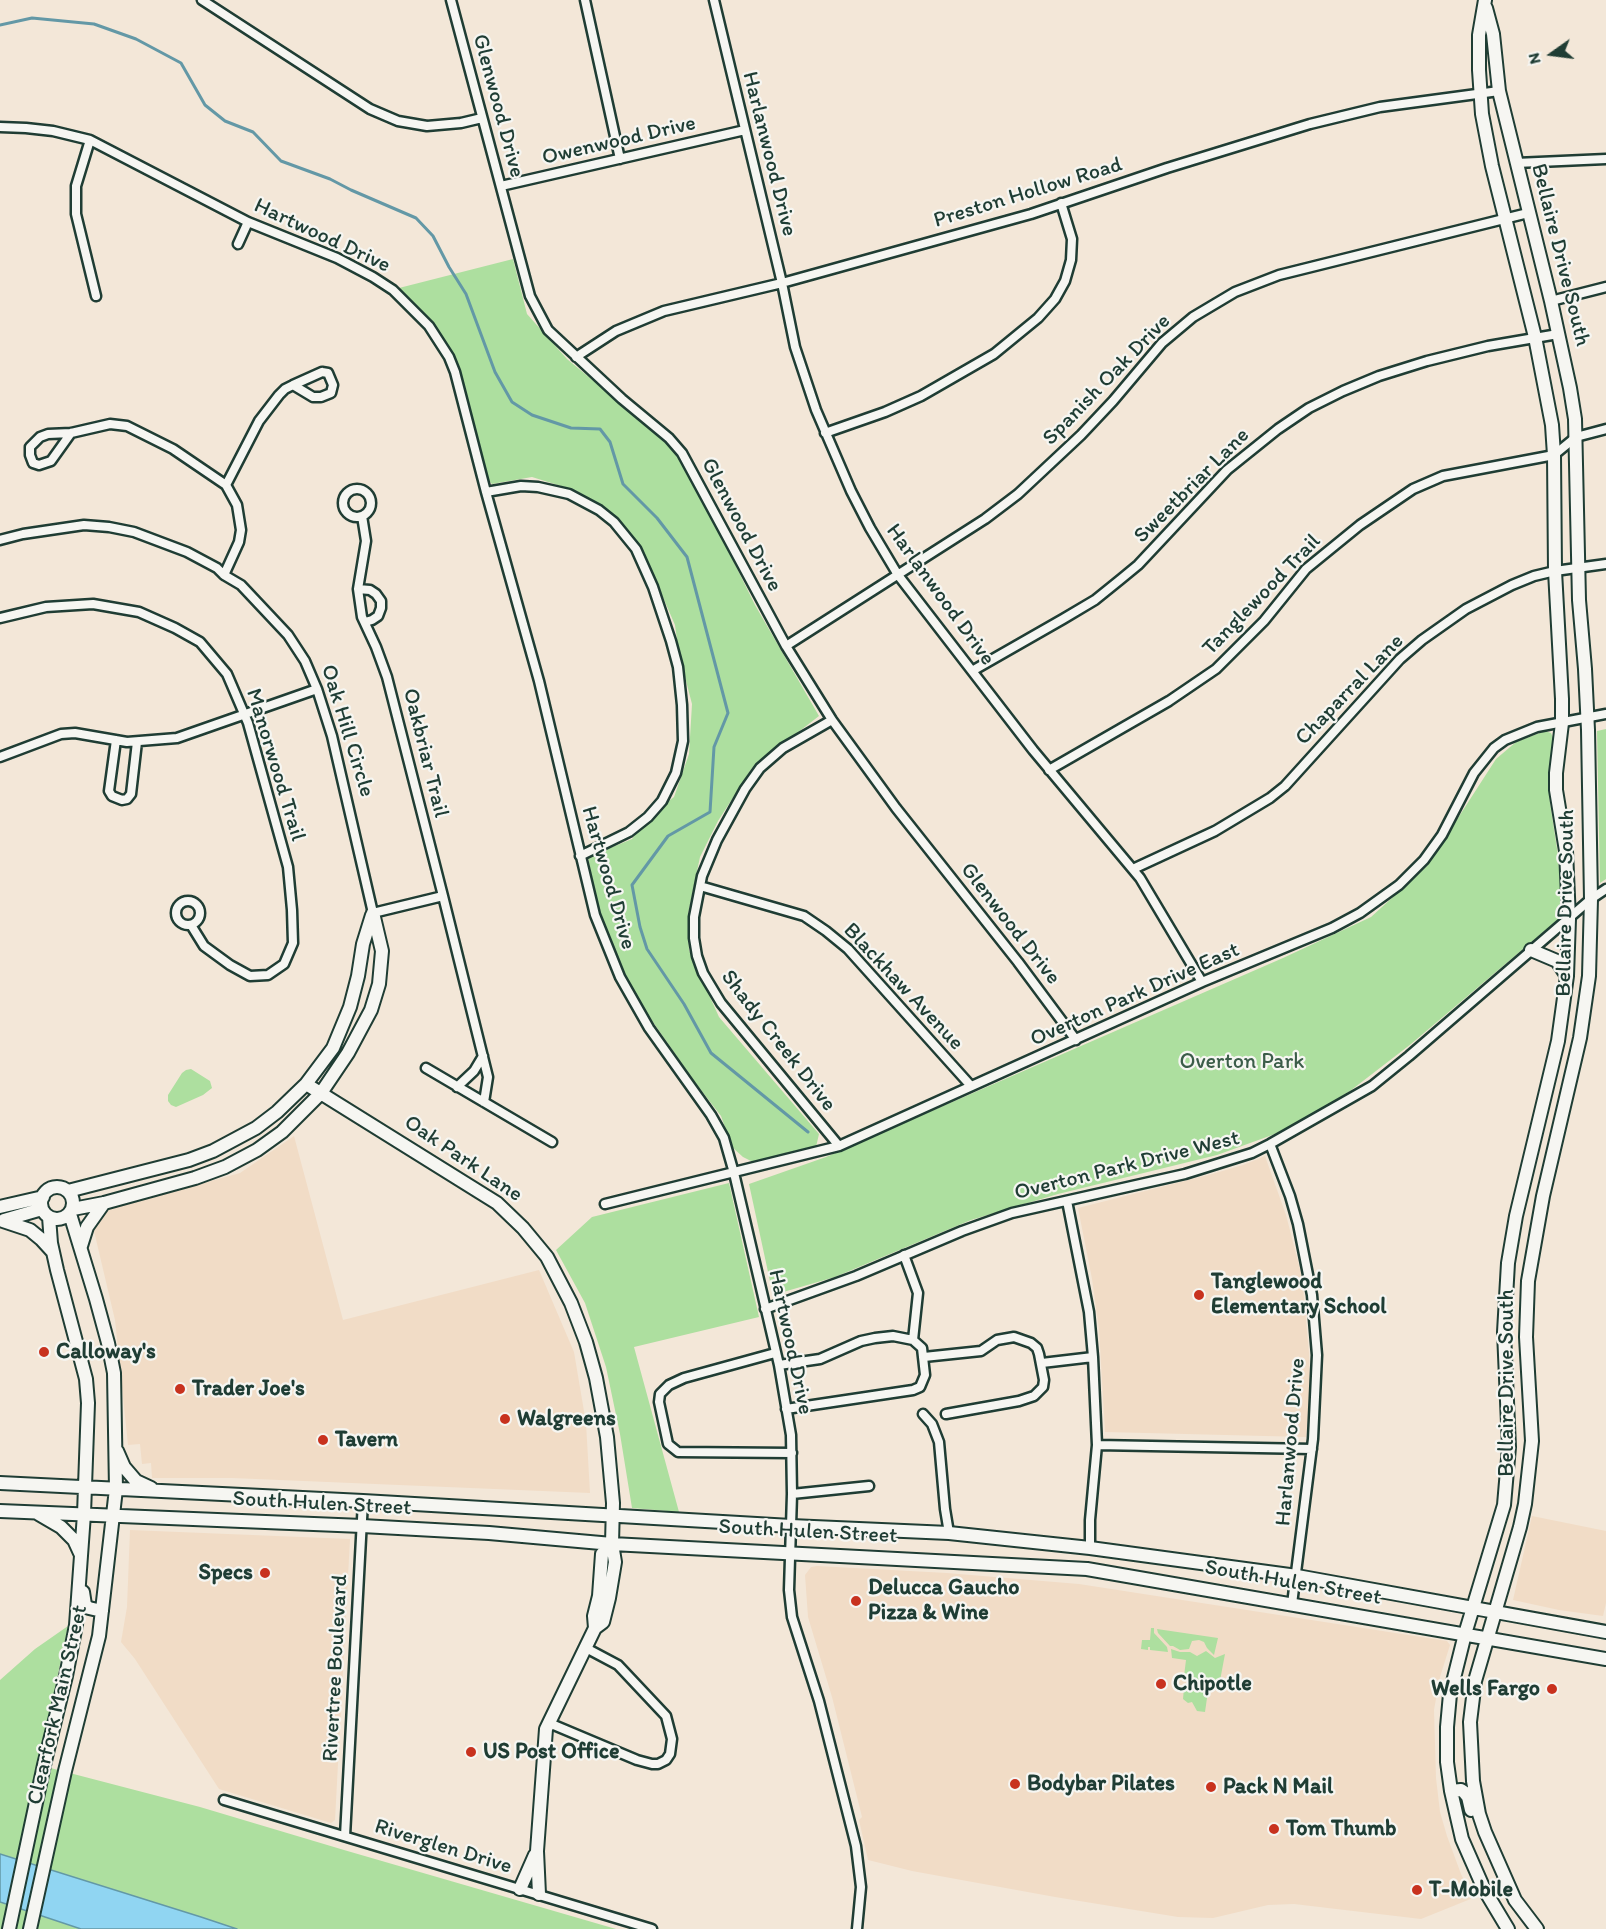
<!DOCTYPE html>
<html>
<head>
<meta charset="utf-8">
<style>
  body { margin:0 }
  #map { position:relative; width:1606px; height:1929px; overflow:hidden; background:#f3e7d8; font-family:Itim,sans-serif }
  canvas { display:block }
  .north { position:absolute; left:1522px; top:24px; width:60px; height:60px; -webkit-text-stroke:4px #f6f6f2; paint-order:stroke; rotate:256deg; font-size:16px; font-weight:700; line-height:24px; text-align:center; color:#1f3d34 }
  .north::after { content:''; display:block; margin:auto; width:21px; height:27px; background:#1f3d34; clip-path:polygon(50% 0,100% 100%,50% 72%,0 100%) }
</style>
</head>
<body>
<div id="map">
<canvas width="1606" height="1929"></canvas>
<div class="north">N</div>
</div>
<script>
const g = document.querySelector('canvas').getContext('2d');
g.lineJoin = 'round';
function fillPath(path, color) { g.fillStyle = color; g.fill(path, 'evenodd'); }
const toPath = rows => new Path2D(rows.map(r => 'M' + r).join(''));
function strokePath(path, color, width, dash) { g.strokeStyle = color; g.lineWidth = width; g.lineCap = dash ? 'butt' : 'round'; g.setLineDash(dash || []); g.stroke(path); }
function drawText(font, color, halo, rows, align = 'center') {
  g.font = font + ' Itim,sans-serif'; g.lineWidth = 4.5; g.setLineDash([]); g.textBaseline = 'middle'; g.strokeStyle = halo; g.fillStyle = color; for (const [text, x, y, turn = 0] of rows) {
    g.save(); g.translate(x, y); g.rotate((+turn || 0) * Math.PI / 180); g.textAlign = isNaN(turn) ? turn : align; if (halo) g.strokeText(text, 0, 0); g.fillText(text, 0, 0); g.restore();
  }
}
const built = toPath([
  [294,1136,343,1320,539,1270,574,1352,586,1423,590,1493,232,1478,152,1478,151,1463,142,1464,140,1444,128,1445,115,1320,90,1214,240,1173],
  [1265,1156,1286,1215,1302,1277,1309,1353,1310,1396,1306,1437,1105,1432,1099,1329,1092,1279,1078,1208,1212,1174,1243,1165],
  [1532,1516,1606,1531,1606,1603,1603,1616,1559,1610,1513,1600],
  [130,1530,350,1539,335,1820,331,1823,219,1789,135,1659,121,1642,127,1607],
  [817,1566,947,1573,1079,1584,1447,1641,1450,1645,1440,1677,1434,1710,1436,1778,1440,1812,1447,1836,1461,1874,1473,1898,1421,1919,1294,1904,1268,1905,1213,1918,1178,1917,1055,1897,912,1871,868,1860,859,1820,862,1817,832,1697,808,1617,805,1575,811,1567]
]);
const green = toPath([
  [513,259,527,314,567,359,659,435,681,455,755,605,819,716,752,768,718,821,700,857,688,914,689,950,719,1017,819,1134,816,1147,753,1162,743,1157,732,1147,721,1116,694,1081,646,1012,626,977,612,946,596,899,588,857,632,839,648,817,674,797,689,754,692,704,679,654,675,625,655,579,635,543,611,514,577,491,532,477,492,484,486,478,461,378,451,352,429,320,399,288],
  [1606,729,1606,879,1600,883,1597,731],
  [1545,731,1551,733,1554,740,1549,775,1550,803,1558,855,1562,916,1411,1044,1350,1091,1319,1110,1275,1134,1217,1155,1058,1194,971,1220,835,1277,773,1295,749,1184,826,1157,1283,958,1371,917,1427,866,1496,759,1516,742],
  [191,1069,210,1081,212,1088,203,1095,176,1107,171,1105,168,1101,168,1095,182,1073,186,1070],
  [729,1183,759,1317,634,1347,679,1512,632,1508,620,1434,606,1367,585,1303,556,1250,592,1217],
  [68,1626,39,1765,200,1807,344,1850,616,1929,0,1929,0,1680,35,1649],
  [1151,1628,1154,1628,1154,1633,1167,1647,1168,1652,1150,1650,1150,1647,1148,1647,1148,1650,1141,1649,1142,1640,1150,1640],
  [1157,1629,1218,1638,1214,1655,1207,1648,1204,1642,1199,1640,1192,1641,1189,1649,1180,1650,1173,1646,1170,1646,1158,1633],
  [1171,1649,1180,1652,1190,1652,1197,1656,1206,1651,1215,1658,1225,1654,1219,1686,1208,1691,1205,1712,1197,1711,1192,1702,1188,1703,1183,1699,1184,1688,1187,1688,1188,1677,1184,1676,1186,1660,1172,1658]
]);
const water = toPath([
  [0,1854,201,1917,237,1929,81,1929,0,1902,0,1854]
]);
const stream = toPath([
  [0,25,32,18,94,24,136,39,181,63,205,105,225,121,253,132,281,161,330,179,351,190,416,218,433,236,449,267,466,294,495,372,512,402,532,415,571,428,600,429,610,442,623,484,657,518,687,557,728,713,714,747,710,812,668,836,632,885,640,927,647,949,684,1004,711,1053,808,1132]
]);
const street = toPath([
  [202,0,370,109,398,121,427,126,461,123,482,118],
  [451,0,530,296,548,330,622,399,669,438,682,453,786,646,832,720,896,808,1018,962,1076,1040],
  [585,0,620,159],
  [714,0,782,283,795,347,816,410,851,491,870,528,898,575,1033,750,1140,878,1202,982],
  [0,127,26,128,53,131,90,140,248,222,337,258,373,277,393,290,429,326,449,357,455,372,486,492,539,681,595,915,620,977,649,1028,711,1115,724,1138,734,1173,779,1365,791,1435,792,1494,789,1590,792,1617,819,1701,856,1846,861,1887,857,1929],
  [90,140,76,186,76,214,96,296],
  [1516,163,1606,159],
  [501,186,745,130],
  [238,244,248,222],
  [1551,301,1606,287],
  [576,357,616,331,664,311,782,283,1031,214,1167,168,1310,124,1380,107,1499,91],
  [322,372,328,373,333,385,331,393,321,397,313,397,293,385,322,372],
  [71,433,110,424,127,426,173,449,226,485,237,505,241,530,239,542,224,575],
  [71,433,51,461,39,465,33,463,30,455,30,447,40,437,48,434,71,433],
  [825,433,885,412,921,396,994,354,1038,318,1055,299,1065,281,1071,260,1072,239,1061,203],
  [226,485,259,421,279,395,285,389,293,385],
  '343 503a14 14 0 1 1 28 0a14 14 0 1 1-28 0Z',
  [486,492,521,486,538,487,569,494,599,510,614,522,636,549,653,587,671,641,678,667,682,705,683,741,676,773,662,801,648,817,629,832,580,856],
  [362,516,366,541,358,589,362,617,376,647,387,677,443,896,488,1077,484,1102],
  [0,540,23,534,84,525,109,527,134,532,187,552,217,568,224,575,241,585,288,635,305,661,317,689,332,736,373,913,443,896],
  [358,589,370,590,376,594,381,601,381,608,378,616,372,620,365,622],
  [0,618,46,607,93,604,139,612,175,628,200,642,227,674,248,723,288,867,292,910,293,943,284,964,268,975,250,976,230,965,204,946,191,925],
  [786,646,985,519,1018,494,1081,435,1113,401,1162,343,1193,317,1235,292,1279,275,1528,213],
  [972,671,1063,619,1095,600,1121,579,1138,565,1227,470,1278,429,1309,408,1343,391,1379,376,1427,361,1488,346,1558,334],
  [832,720,783,748,760,768,745,789,717,840,702,876,694,917,694,938,697,956,703,973,721,1003,839,1146],
  [116,740,109,791,112,796,122,800,127,799,131,794,137,742],
  [0,757,61,734,75,733,127,742,177,738,317,689],
  [1049,770,1169,701,1216,669,1264,621,1306,569,1360,525,1413,489,1443,476,1554,455,1576,437,1606,429],
  [1133,869,1215,831,1270,798,1285,786,1400,659,1422,640,1466,609,1512,585,1534,576,1555,571,1606,564],
  [700,886,804,916,826,931,848,949,971,1086],
  '176 913a12 12 0 1 1 24 0a12 12 0 1 1-24 0Z',
  [426,1068,552,1142],
  [457,1087,474,1071,483,1056],
  [1270,1144,1290,1196,1298,1224,1312,1295,1317,1355,1313,1439,1292,1604],
  [1067,1201,1089,1312,1093,1357,1097,1445,1090,1520,1090,1548],
  [605,1204,839,1146,1202,982,1332,928,1360,913,1399,885,1424,860,1442,835,1474,773,1494,748,1505,740,1537,727,1606,714],
  [904,1255,918,1293,913,1340],
  [765,1309,856,1276,962,1231,1012,1213,1185,1174,1252,1153,1270,1144,1372,1086,1409,1056,1591,899,1606,889],
  [775,1353,684,1378,669,1385,660,1394,659,1402,668,1444,678,1452,792,1453],
  [924,1357,981,1351,997,1340,1014,1337,1031,1343,1037,1348,1039,1354,1044,1380,1043,1387,1034,1396,1019,1401,946,1414],
  [1042,1363,1093,1357],
  [779,1365,820,1359,861,1341,875,1338,893,1336,913,1340,922,1348,925,1375,920,1387,913,1390,786,1409],
  [923,1414,932,1424,939,1442,945,1509,949,1533],
  [1097,1445,1312,1449],
  [792,1494,869,1486],
  [549,1723,637,1760,652,1764,658,1764,666,1760,670,1754,672,1739,666,1716,618,1665,586,1648],
  [224,1800,652,1929],
  [345,1836,363,1501]
]);
const secondary = toPath([
  [1485,0,1479,35,1479,70,1482,114,1492,166,1535,337,1552,425,1554,455,1555,571,1562,699,1562,723,1556,773,1556,790,1566,851,1569,919,1567,976,1558,1041,1516,1216,1508,1263,1504,1332,1509,1447,1504,1505,1465,1634,1450,1694,1447,1727,1447,1762,1451,1791,1462,1839,1484,1889,1508,1929],
  [1486,8,1493,34,1499,91,1551,301,1570,388,1575,419,1579,600,1585,669,1588,730,1591,899,1589,976,1580,1038,1543,1196,1528,1281,1526,1337,1532,1441,1525,1504,1520,1527,1475,1681,1470,1722,1473,1781,1479,1814,1485,1832,1515,1900,1537,1929],
  [1531,950,1557,961,1567,976],
  [306,1084,497,1203,523,1228,547,1257,571,1303,586,1342,596,1378,607,1437,613,1503,612,1544,615,1562,609,1598,603,1622,595,1628,546,1729,537,1851,539,1894],
  '41 1203a16 16 0 1 1 32 0a16 16 0 1 1-32 0Z',
  [68,1191,189,1160,213,1151,256,1128,277,1112,306,1084,333,1048,350,1007,358,976,363,944,372,915],
  [0,1207,43,1197],
  [73,1209,104,1203,195,1178,225,1167,257,1150,282,1132,321,1093,348,1053,371,1010,379,984,382,951,373,913],
  [4,1220,42,1209],
  [3,1221,30,1230,41,1239,52,1251],
  [81,1246,87,1227,104,1203],
  [117,1451,124,1467,136,1481,151,1488],
  [0,1483,363,1501,791,1526,949,1533,1090,1548,1297,1576,1606,1632],
  [0,1511,362,1526,489,1533,612,1544,1087,1569,1606,1659],
  [37,1513,61,1527,74,1540,80,1553],
  [83,1592,85,1605,89,1608,102,1611],
  [595,1628,594,1616,599,1596,602,1554,612,1544],
  [1451,1791,1461,1790,1464,1792,1468,1797,1471,1810],
  [520,1889,535,1855],
  [9,1929,44,1765,66,1676,76,1625,84,1514,88,1403,86,1379,57,1270,51,1243,49,1217],
  [30,1929,65,1771,99,1636,116,1489,114,1373,108,1343,96,1299,70,1214]
]);
const markers = [
  [1199,1295,6,"#c8321e"],
  [44,1352,6,"#c8321e"],
  [180,1389,6,"#c8321e"],
  [505,1419,6,"#c8321e"],
  [323,1440,6,"#c8321e"],
  [265,1573,6,"#c8321e"],
  [856,1601,6,"#c8321e"],
  [1161,1684,6,"#c8321e"],
  [1552,1689,6,"#c8321e"],
  [471,1752,6,"#c8321e"],
  [1015,1784,6,"#c8321e"],
  [1211,1787,6,"#c8321e"],
  [1274,1829,6,"#c8321e"],
  [1417,1890,6,"#c8321e"]
];
const streetNames = [
  ["Glenwood Drive",498,106,75],
  ["Owenwood Drive",619,141,-13],
  ["Harlanwood Drive",769,154,76],
  ["Preston Hollow Road",1028,193,-17],
  ["Hartwood Drive",322,236,25],
  ["Bellaire Drive South",1560,255,76],
  ["Spanish Oak Drive",1107,380,-46],
  ["Sweetbriar Lane",1192,486,-45],
  ["Glenwood Drive",741,525,62],
  ["Harlanwood Drive",940,595,54],
  ["Tanglewood Trail",1262,595,-46],
  ["Chaparral Lane",1350,690,-46],
  ["Oak Hill Circle",347,731,73],
  ["Oakbriar Trail",425,753,76],
  ["Manorwood Trail",275,765,73],
  ["Hartwood Drive",608,878,74],
  ["Bellaire Drive South",1566,903,-89],
  ["Glenwood Drive",1010,924,52],
  ["Blackhaw Avenue",903,987,47],
  ["Overton Park Drive East",1135,995,-24],
  ["Shady Creek Drive",778,1041,52],
  ["Oak Park Lane",463,1159,34],
  ["Overton Park Drive West",1127,1166,-14],
  ["Hartwood Drive",790,1342,78],
  ["Bellaire Drive South",1507,1383,-90],
  ["Harlanwood Drive",1291,1442,-85],
  ["South Hulen Street",322,1504,3],
  ["South Hulen Street",808,1532,3],
  ["South Hulen Street",1293,1583,10],
  ["Rivertree Boulevard",336,1668,-87],
  ["Clearfork Main Street",58,1705,-77],
  ["Riverglen Drive",443,1847,17]
];
const parkNames = [
  ["Overton Park",1242,1062]
];
const poiNames = [
  ["Tanglewood",1211,1282],
  ["Elementary School",1211,1307],
  ["Calloway's",56,1352],
  ["Trader Joe's",192,1389],
  ["Walgreens",517,1419],
  ["Tavern",335,1440],
  ["Specs",253,1573,"right"],
  ["Delucca Gaucho",868,1588],
  ["Pizza & Wine",868,1613],
  ["Chipotle",1173,1684],
  ["Wells Fargo",1540,1689,"right"],
  ["US Post Office",483,1752],
  ["Bodybar Pilates",1027,1784],
  ["Pack N Mail",1223,1787],
  ["Tom Thumb",1286,1829],
  ["T-Mobile",1429,1890]
];
fillPath(built, '#f1dcc6');
fillPath(green, '#addf9f');
fillPath(water, '#90d5f2');
strokePath(water, '#6398a6', 1.5);
strokePath(stream, '#6398a6', 3);
strokePath(street, '#1f3d34', 13);
strokePath(secondary, '#1f3d34', 16);
strokePath(street, '#f6f6f2', 8);
strokePath(secondary, '#f6f6f2', 12);
for (const [x, y, r, color] of markers) { const dot = new Path2D(); dot.arc(x, y, r, 0, 2 * Math.PI); g.fillStyle = color; g.fill(dot); strokePath(dot, '#f6f6f2', 2); }
drawText('22px', '#1f3d34', '#f6f6f2', streetNames);
drawText('22px', '#3b5d49', '#f6f6f2', parkNames);
drawText('bold 22px', '#1f3d34', '#f6f6f2', poiNames, 'left');
</script>
</body>
</html>
